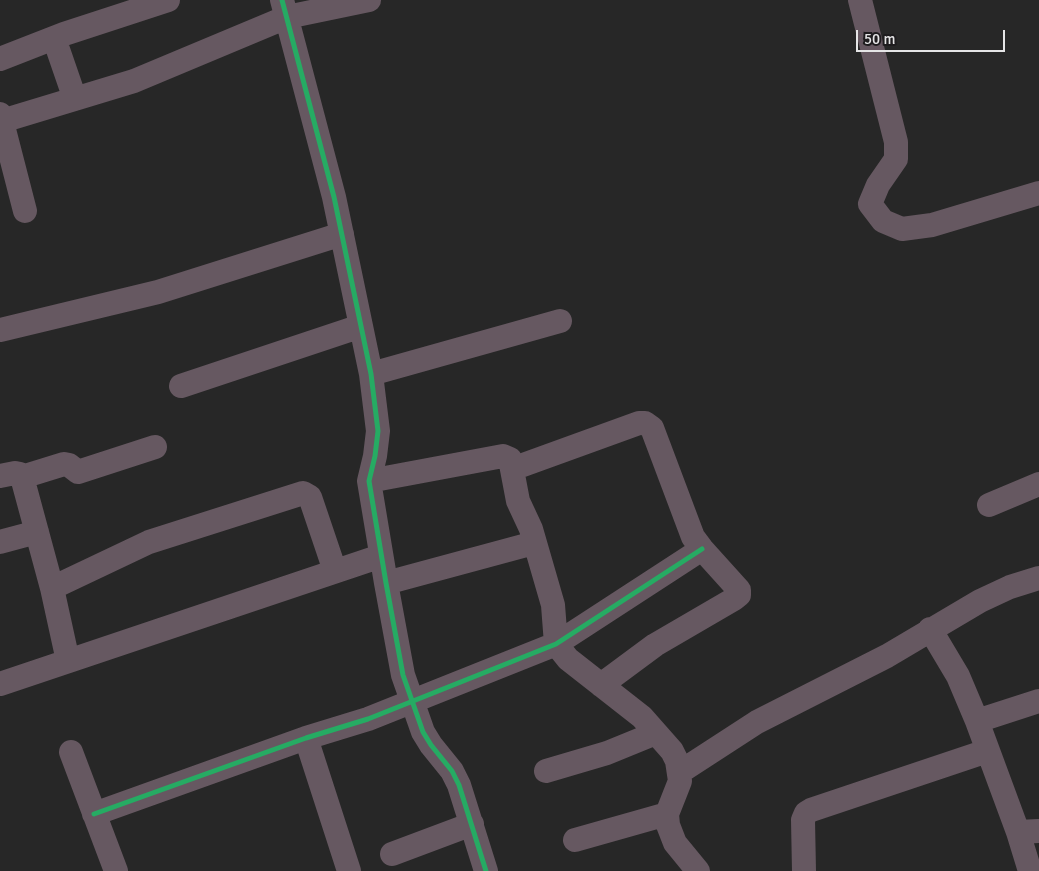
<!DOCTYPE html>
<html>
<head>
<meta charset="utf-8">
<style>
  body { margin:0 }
  #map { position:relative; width:1039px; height:871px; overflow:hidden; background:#272727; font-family:Signika,sans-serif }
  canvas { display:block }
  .scale { position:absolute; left:856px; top:30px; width:149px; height:22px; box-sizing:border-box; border:2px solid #e5e5e6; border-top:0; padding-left:6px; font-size:15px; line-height:18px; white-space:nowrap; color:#e5e5e6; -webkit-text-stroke:4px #1e1c1e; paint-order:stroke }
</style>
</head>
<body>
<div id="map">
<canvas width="1039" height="871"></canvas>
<div class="scale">50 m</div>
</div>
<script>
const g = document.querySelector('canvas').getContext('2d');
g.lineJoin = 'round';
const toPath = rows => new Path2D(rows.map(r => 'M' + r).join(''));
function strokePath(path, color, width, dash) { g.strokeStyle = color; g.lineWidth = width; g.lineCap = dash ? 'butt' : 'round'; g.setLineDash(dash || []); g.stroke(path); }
const minor = toPath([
  [282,0,334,197,371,374,378,431,375,456,369,481,386,583,403,675,423,732,431,745,452,771,459,785,486,871],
  [860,0,896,142,896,159,878,185,870,204,883,221,902,229,932,225,1039,193],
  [54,38,75,99],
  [0,59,64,34,168,0],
  [0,114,25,211],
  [2,121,134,81,287,17,369,0],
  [0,330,158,292,342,234],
  [371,374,560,321],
  [181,386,361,326],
  [512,469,639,423,645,423,652,428,693,537,702,549,739,590,739,595,734,599,655,645,601,685],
  [0,476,15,473,20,474,22,477,52,588,68,661],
  [22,477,64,464,69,465,78,472,155,447],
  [369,481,503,456,510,459,518,501,531,529,553,605,556,644,568,659,642,717,672,751,677,761,680,781,667,814,668,825,675,843,698,871],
  [989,505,1039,484],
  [0,542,37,532],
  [386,583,534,543],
  [52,588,149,542,303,493,310,497,335,571],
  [930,629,958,676,977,721,1018,832,1030,871],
  [0,684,381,556],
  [977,721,1039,701],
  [306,738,349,871],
  [71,752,116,871],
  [546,771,607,753,656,733],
  [680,772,757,722,887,656,980,601,1010,587,1039,578],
  [94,814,306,738,368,719,556,644,702,549],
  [1018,832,1039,831],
  [575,840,667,814],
  [392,854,472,824],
  [804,871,803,820,806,813,811,810,987,751]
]);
const cycleway = toPath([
  [282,0,334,197,371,374,378,431,375,456,369,481,386,583,403,675,423,732,431,745,452,771,459,785,486,871],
  [94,814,306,738,368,719,556,644,702,549]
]);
strokePath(minor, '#665861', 24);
strokePath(cycleway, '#26ab63', 5);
</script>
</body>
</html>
